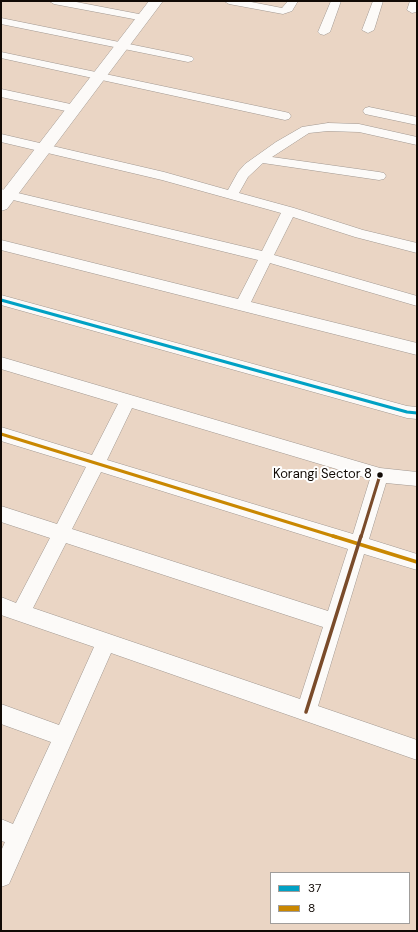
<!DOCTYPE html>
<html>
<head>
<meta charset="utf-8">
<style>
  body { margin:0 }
  #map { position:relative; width:418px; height:932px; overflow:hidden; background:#e9ddd3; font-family:"DM Sans",sans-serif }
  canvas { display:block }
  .frame { position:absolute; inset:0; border:2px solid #110a05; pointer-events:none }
  .legend { position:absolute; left:270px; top:872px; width:140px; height:52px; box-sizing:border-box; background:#fff; border:1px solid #a09d9b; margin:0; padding:5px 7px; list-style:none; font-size:12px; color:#110a05 }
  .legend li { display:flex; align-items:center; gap:8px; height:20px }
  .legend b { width:20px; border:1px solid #a09d9b }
</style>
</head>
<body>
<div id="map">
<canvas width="418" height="932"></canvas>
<div class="frame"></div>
<ul class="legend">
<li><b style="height:5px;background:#01a1c4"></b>37</li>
<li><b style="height:5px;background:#c98701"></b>8</li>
</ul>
</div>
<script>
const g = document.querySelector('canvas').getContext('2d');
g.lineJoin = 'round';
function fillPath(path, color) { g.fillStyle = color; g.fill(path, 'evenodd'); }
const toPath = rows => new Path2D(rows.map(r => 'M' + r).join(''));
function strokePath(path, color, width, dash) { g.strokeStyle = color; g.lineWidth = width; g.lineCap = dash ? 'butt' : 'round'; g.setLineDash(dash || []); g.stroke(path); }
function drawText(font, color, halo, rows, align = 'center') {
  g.font = font + ' "DM Sans",sans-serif'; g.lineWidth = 4; g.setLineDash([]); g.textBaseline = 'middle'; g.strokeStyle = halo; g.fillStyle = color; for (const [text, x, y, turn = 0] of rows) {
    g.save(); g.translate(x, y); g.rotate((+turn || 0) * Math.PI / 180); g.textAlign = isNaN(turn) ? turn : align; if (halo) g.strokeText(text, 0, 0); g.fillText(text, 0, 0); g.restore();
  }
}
const built = toPath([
  [1,1,417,1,417,931,1,931],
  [271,873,409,873,409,923,271,923]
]);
const street = toPath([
  [49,1,71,1,144,15,149,18,144,21,54,4,49,1],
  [224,1,246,1,282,8,288,1,298,1,292,11,283,14,229,4,224,1],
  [331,1,341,1,330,32,324,35,320,34,318,32,331,1],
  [373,1,383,1,374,30,368,33,362,30,373,1],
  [410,1,417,1,416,12,412,13,407,10,410,1],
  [1,18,188,56,192,57,194,59,192,61,188,62,1,24,1,18],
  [1,52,285,112,289,113,291,116,289,119,285,120,1,58,1,52],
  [1,89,75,105,79,106,81,109,79,112,75,113,1,97,1,89],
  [369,107,417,117,417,125,365,114,363,111,365,108,369,107],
  [328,123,359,124,417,137,417,145,359,132,328,131,309,133,272,157,379,172,384,173,386,176,384,179,379,180,263,163,248,177,239,193,294,208,363,230,417,243,417,253,355,237,293,217,274,255,417,296,417,306,270,263,251,302,417,343,417,355,1,250,1,240,238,299,258,260,1,197,1,189,262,251,281,213,162,180,1,142,1,134,164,172,228,190,238,172,245,164,276,142,302,127,328,123],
  [1,295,407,406,417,407,417,419,407,418,1,305,1,295],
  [1,357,380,468,417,472,417,486,386,483,369,539,417,554,417,570,364,554,318,706,417,740,417,760,111,653,9,884,1,887,1,851,5,842,1,841,1,819,13,824,51,742,1,724,1,704,59,725,94,647,1,615,1,597,16,603,50,538,1,522,1,506,57,524,86,467,1,441,1,427,92,455,118,404,1,369,1,357],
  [132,408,370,479,353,534,107,460,132,408],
  [101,472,348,549,328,611,72,529,101,472],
  [66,543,323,627,300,699,33,608,66,543]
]);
const secondary = toPath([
  [149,1,163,1,7,209,1,211,1,193,149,1]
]);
const bus1 = toPath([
  [1,300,407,412,417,413]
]);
const bus2Far1 = toPath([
  [1,434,336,537]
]);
const bus2 = toPath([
  [333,536,417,562]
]);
const bus3Far1 = toPath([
  [361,537,380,475]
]);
const bus3 = toPath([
  [306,712,361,536]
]);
const markers = [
  [380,475,3.5,"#110a05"]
];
const busNames = [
  ["Korangi Sector 8",372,475]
];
fillPath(built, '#ead5c4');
strokePath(street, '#a29992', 1);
strokePath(secondary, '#a29992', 1);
fillPath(street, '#fcfaf8');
fillPath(secondary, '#fcfaf8');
strokePath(bus1, '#01a1c4', 3);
strokePath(bus2Far1, '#c98701', 3);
strokePath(bus2, '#c98701', 3.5);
strokePath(bus3Far1, '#7a4b2a', 3);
strokePath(bus3, '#7a4b2a', 3.5);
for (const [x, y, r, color] of markers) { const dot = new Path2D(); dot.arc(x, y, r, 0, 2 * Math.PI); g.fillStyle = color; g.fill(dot); strokePath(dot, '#fff', 1.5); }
drawText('13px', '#110a05', '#fff', busNames, 'right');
</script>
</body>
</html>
